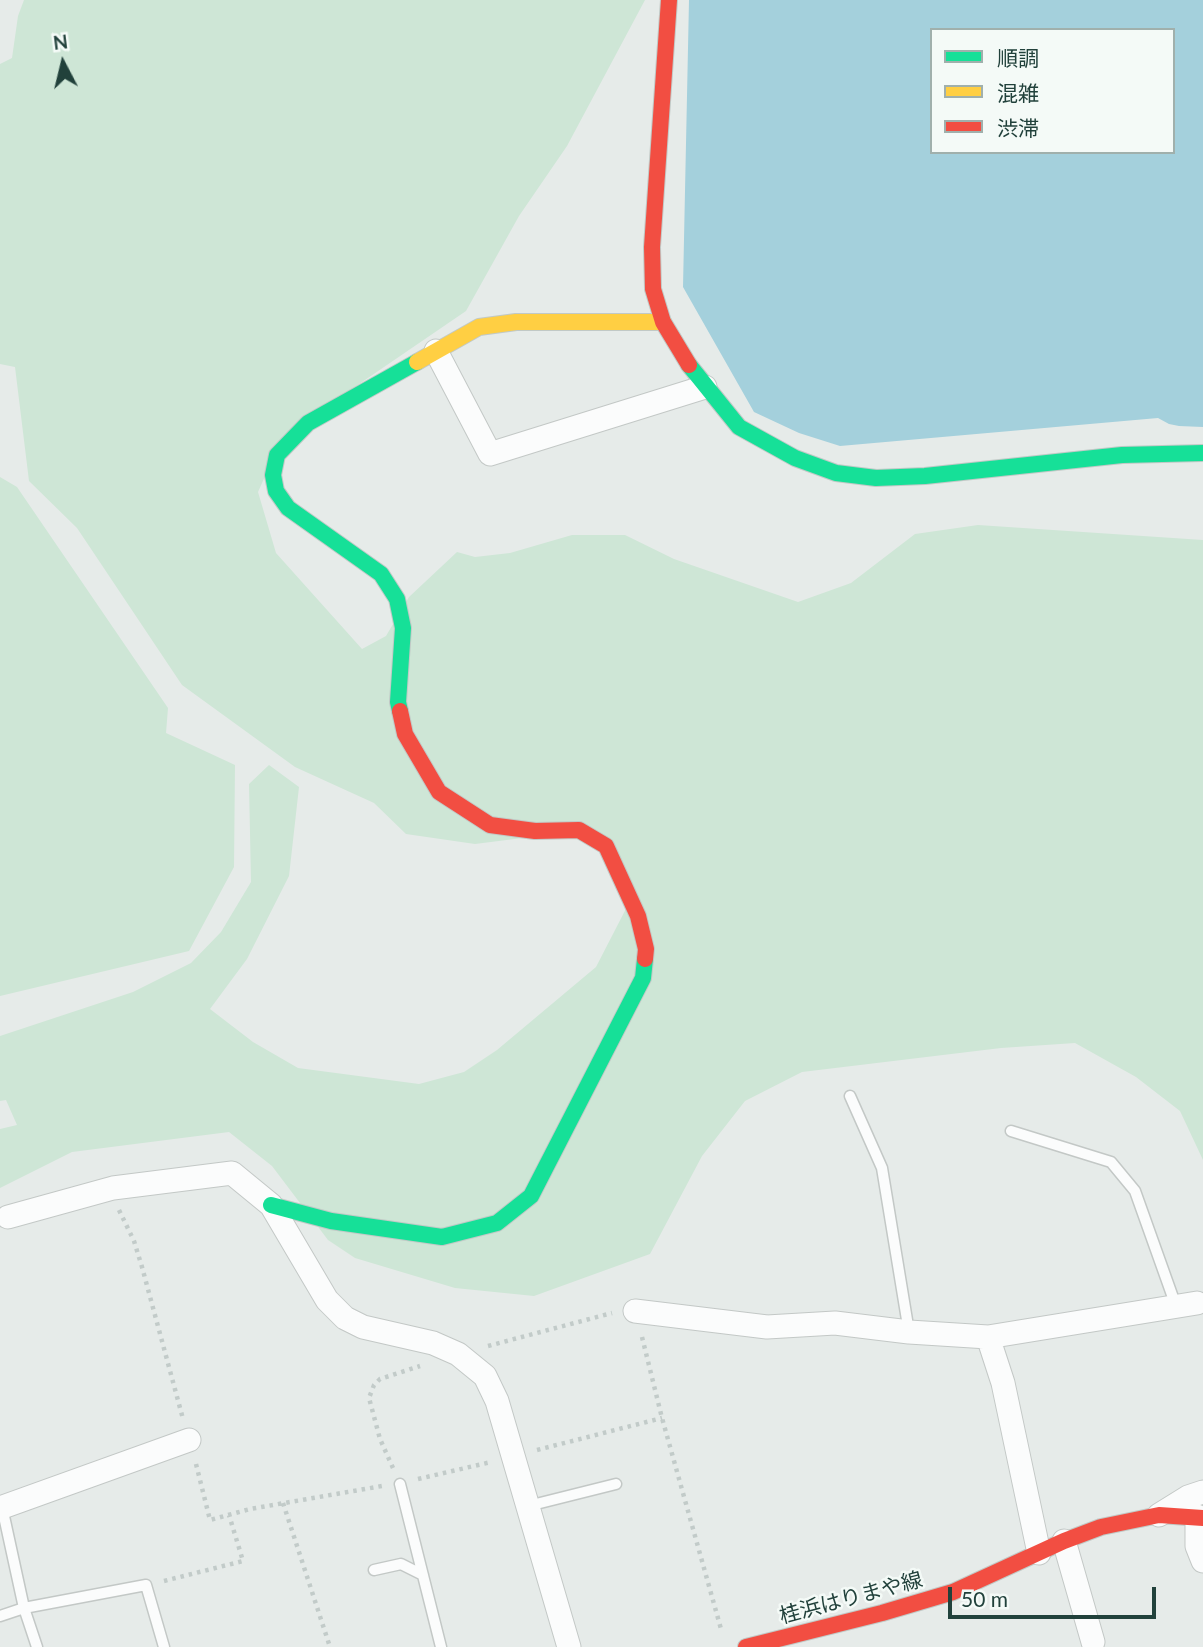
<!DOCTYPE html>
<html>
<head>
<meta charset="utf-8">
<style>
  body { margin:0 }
  #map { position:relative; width:1203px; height:1647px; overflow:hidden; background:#e6ebe9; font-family:Lato,"Noto Sans JP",sans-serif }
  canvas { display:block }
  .legend { position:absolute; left:930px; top:28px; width:245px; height:126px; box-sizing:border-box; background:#f4faf7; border:2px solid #a0b0ac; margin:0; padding:9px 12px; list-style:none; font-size:21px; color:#21413b }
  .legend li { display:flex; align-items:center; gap:14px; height:35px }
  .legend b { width:35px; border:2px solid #a0b0ac }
  .north { position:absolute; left:28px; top:28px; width:70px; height:70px; -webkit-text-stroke:5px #f4faf7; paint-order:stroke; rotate:353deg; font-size:19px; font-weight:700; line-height:28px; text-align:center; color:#21413b }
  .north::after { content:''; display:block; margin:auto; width:24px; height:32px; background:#21413b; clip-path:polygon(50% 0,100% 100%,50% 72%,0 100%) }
  .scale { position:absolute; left:948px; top:1587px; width:208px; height:32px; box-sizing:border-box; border:4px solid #21413b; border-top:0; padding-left:9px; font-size:21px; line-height:24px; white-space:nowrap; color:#21413b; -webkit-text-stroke:5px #f4faf7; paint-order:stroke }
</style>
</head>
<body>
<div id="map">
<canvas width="1203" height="1647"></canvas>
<ul class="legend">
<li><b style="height:9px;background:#16e098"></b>順調</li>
<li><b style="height:9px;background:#ffcf43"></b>混雑</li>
<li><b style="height:9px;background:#f24e42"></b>渋滞</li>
</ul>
<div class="north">N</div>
<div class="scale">50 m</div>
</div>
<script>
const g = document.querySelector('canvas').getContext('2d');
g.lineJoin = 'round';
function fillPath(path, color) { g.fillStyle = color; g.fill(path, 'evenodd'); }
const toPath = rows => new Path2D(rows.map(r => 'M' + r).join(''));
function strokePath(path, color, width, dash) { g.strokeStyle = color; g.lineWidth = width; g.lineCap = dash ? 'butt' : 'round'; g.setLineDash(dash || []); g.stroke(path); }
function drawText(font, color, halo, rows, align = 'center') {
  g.font = font + ' Lato,"Noto Sans JP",sans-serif'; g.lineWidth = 5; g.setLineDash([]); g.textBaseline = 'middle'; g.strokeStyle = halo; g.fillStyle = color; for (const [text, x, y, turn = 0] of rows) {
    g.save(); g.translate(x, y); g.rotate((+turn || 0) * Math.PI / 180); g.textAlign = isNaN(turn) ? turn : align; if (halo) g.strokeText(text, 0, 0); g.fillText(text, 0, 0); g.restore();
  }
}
const green = toPath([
  [24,0,645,0,567,146,519,216,466,311,283,436,258,492,276,553,362,649,386,636,409,597,457,552,475,557,510,553,572,535,625,535,674,559,798,602,851,583,915,534,978,525,1203,540,1203,1160,1180,1111,1136,1077,1075,1043,1001,1048,802,1072,745,1101,702,1156,650,1254,534,1296,455,1288,355,1258,328,1240,272,1166,229,1132,72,1152,0,1188,0,1129,17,1125,6,1100,0,1101,0,1036,133,992,191,963,221,932,251,882,249,784,269,765,299,787,289,876,247,959,210,1009,253,1042,298,1068,419,1084,464,1072,497,1050,596,967,631,899,609,842,538,836,475,844,406,834,374,803,295,767,182,685,77,528,29,481,15,367,0,364,0,64,12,58,18,16],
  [0,477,17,487,168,708,166,733,235,765,234,867,189,951,0,996]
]);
const water = toPath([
  [689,0,1203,0,1203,427,1179,426,1169,424,1158,418,840,446,799,433,754,412,683,287],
  [932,30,1173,30,1173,152,932,152]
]);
const path = toPath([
  [119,1210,134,1241,142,1267,183,1419],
  [642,1337,662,1418,721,1629],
  [488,1346,612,1313],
  [537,1450,662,1418],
  [196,1464,210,1520,250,1509,382,1486],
  [393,1468,380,1439,369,1398,374,1385,380,1379,420,1366],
  [418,1479,491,1462],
  [283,1503,330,1647],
  [164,1581,243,1561,229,1515]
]);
const lane = toPath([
  [850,1096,882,1168,909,1332],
  [1011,1131,1111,1162,1135,1191,1176,1306],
  [400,1484,441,1647],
  [528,1506,616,1484],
  [2,1507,24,1608,37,1647],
  [374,1570,401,1564,423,1575],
  [0,1616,24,1608,146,1585,164,1647]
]);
const street = toPath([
  [436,351,490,454,705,387],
  [8,1217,113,1188,232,1173,271,1205,327,1300,345,1318,363,1327,433,1343,458,1354,485,1376,497,1401,569,1647],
  [635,1311,767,1327,835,1323,909,1332,988,1337,1197,1303],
  [988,1337,1003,1383,1039,1553],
  [0,1508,189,1440],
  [1159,1515,1188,1497,1203,1492],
  [1197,1516,1197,1546,1203,1561],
  [1064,1541,1093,1642]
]);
const fast = toPath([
  [689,365,739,427,795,458,836,473,876,478,925,476,1122,455,1203,453],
  [400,711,398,702,403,628,397,599,381,574,288,508,276,491,273,475,277,455,308,423,417,362],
  [271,1205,331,1221,442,1237,497,1223,531,1196,643,978,645,959]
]);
const slow = toPath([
  [417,362,479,327,516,322,663,322]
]);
const jam = toPath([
  [669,0,652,247,653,289,663,322,689,365],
  [400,711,405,734,439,792,490,825,535,831,579,830,606,846,638,916,646,949,645,959],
  [746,1647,882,1613,953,1592,1064,1541,1101,1527,1159,1515,1203,1518]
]);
const streetNames = [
  ["桂浜はりまや線",851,1598,-15]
];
fillPath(green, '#cee6d6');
fillPath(water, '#a4d0dc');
strokePath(lane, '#c3c8c6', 13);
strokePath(street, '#c3c8c6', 25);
strokePath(fast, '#c1c9c6', 18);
strokePath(slow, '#c1c9c6', 18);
strokePath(jam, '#c1c9c6', 18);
strokePath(path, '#c2cbc9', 4.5, [3.5, 5]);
strokePath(lane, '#fbfcfc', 10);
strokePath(street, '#fbfcfc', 23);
strokePath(fast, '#16e098', 16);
strokePath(slow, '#ffcf43', 16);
strokePath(jam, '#f24e42', 16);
drawText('21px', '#21413b', '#f4faf7', streetNames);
</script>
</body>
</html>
